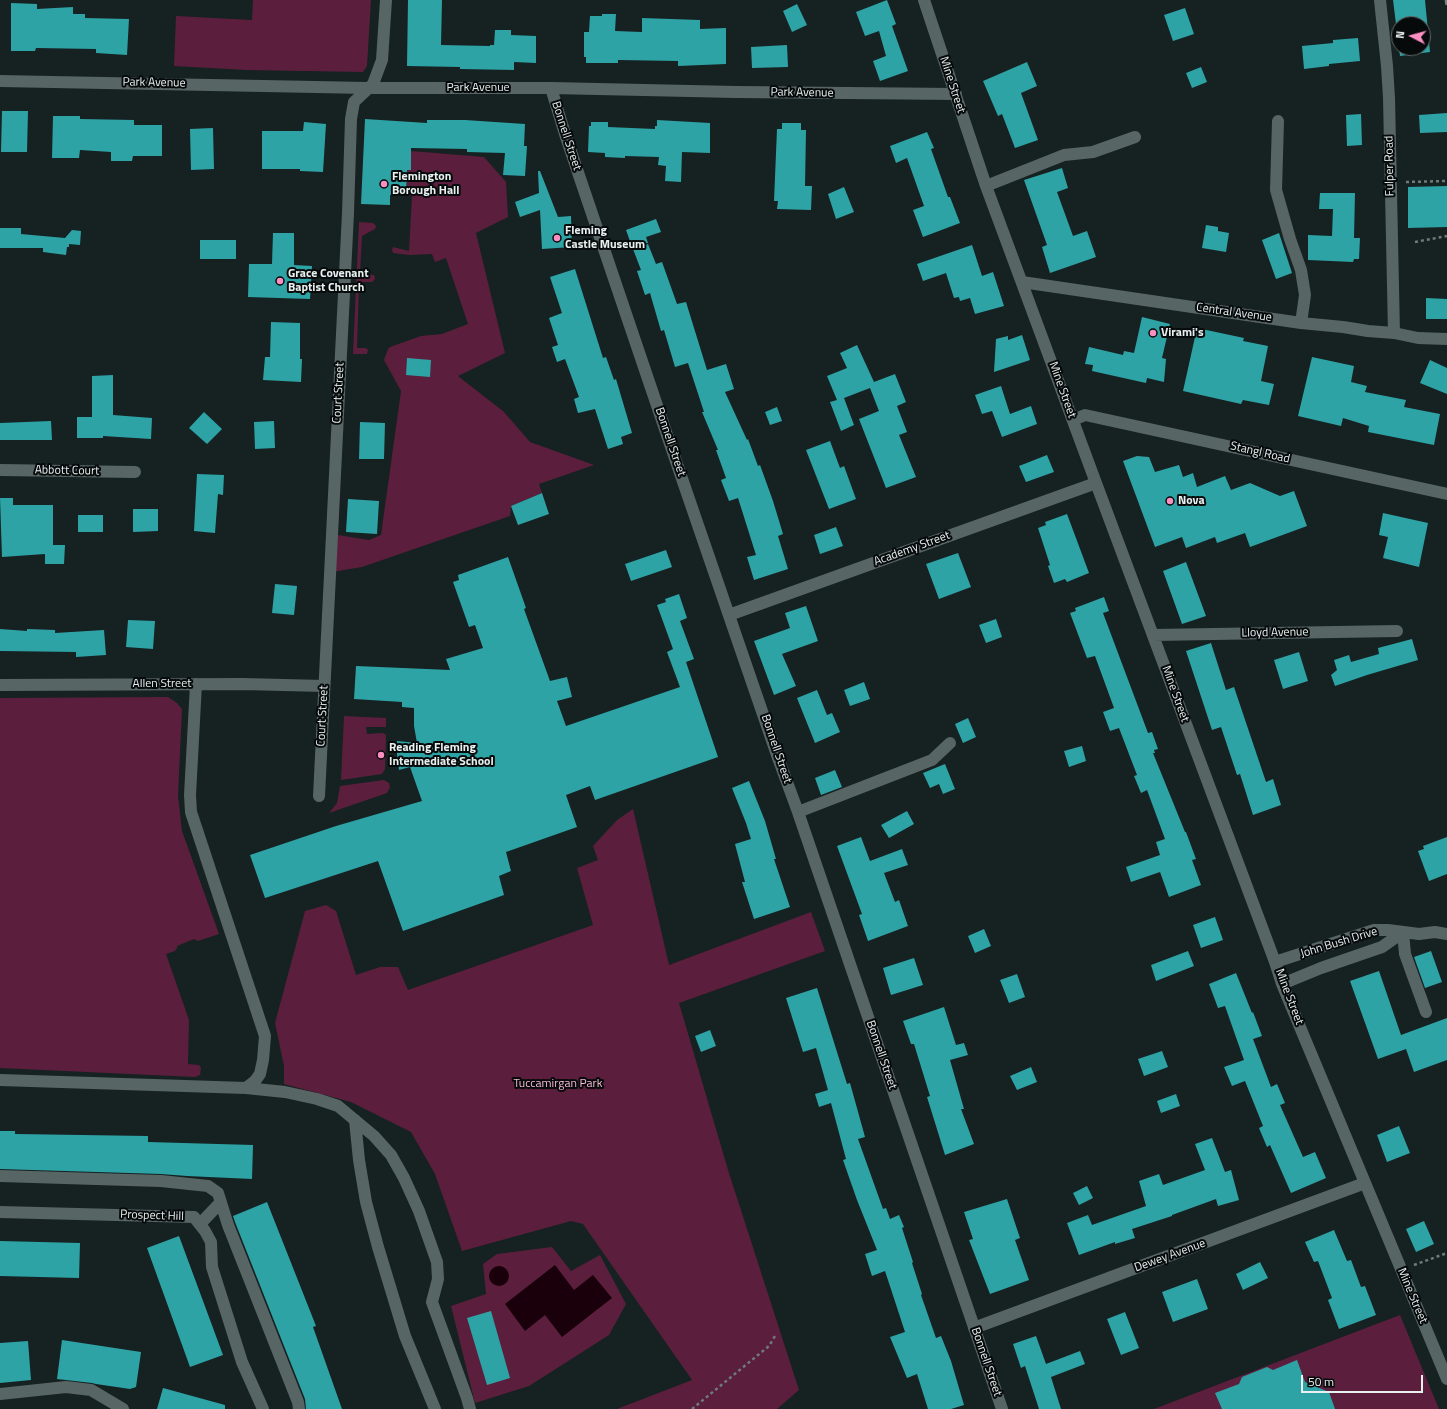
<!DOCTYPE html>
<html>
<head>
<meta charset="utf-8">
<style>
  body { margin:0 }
  #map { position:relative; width:1447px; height:1409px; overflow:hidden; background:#162122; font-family:"Titillium Web",sans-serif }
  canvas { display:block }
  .north { position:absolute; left:1391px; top:16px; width:40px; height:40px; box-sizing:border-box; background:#060a0a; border:1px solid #616666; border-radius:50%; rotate:276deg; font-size:11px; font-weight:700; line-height:16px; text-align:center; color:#e9f0f0 }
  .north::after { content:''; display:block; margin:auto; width:14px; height:18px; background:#fc8fc1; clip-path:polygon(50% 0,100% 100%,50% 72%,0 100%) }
  .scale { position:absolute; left:1301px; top:1375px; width:122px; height:18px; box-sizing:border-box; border:2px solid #e9f0f0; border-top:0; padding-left:5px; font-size:12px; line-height:14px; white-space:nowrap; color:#e9f0f0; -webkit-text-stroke:3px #060a0a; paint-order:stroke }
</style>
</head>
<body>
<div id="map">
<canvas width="1447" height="1409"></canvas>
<div class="north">N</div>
<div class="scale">50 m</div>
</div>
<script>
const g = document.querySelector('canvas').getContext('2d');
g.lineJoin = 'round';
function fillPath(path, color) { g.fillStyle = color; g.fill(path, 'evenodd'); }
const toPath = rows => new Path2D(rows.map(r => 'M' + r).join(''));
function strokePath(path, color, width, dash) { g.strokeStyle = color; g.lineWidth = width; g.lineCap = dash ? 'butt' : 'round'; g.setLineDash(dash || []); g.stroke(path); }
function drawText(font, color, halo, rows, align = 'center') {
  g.font = font + ' "Titillium Web",sans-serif'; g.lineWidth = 4; g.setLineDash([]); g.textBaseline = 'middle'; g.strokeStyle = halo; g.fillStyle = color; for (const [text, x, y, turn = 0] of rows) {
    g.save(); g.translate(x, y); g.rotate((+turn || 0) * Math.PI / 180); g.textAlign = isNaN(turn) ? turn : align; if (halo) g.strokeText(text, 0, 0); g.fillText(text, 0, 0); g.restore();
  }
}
const green = toPath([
  [253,0,371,0,367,66,363,72,247,70,174,66,176,16,252,20],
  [411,151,484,157,506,182,508,217,476,233,505,353,458,376,504,412,530,442,594,465,539,484,542,493,511,506,510,516,362,567,332,572,332,534,369,540,381,535,401,391,384,360,388,349,390,347,421,336,442,334,468,324,446,258,435,262,432,254,410,255,393,253,392,250,393,247,409,251,412,196,406,196,407,170,411,170],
  [359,222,373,223,376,226,375,229,362,236,360,274,374,275,375,279,372,282,359,282,357,348,366,348,368,350,367,354,353,354],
  [168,697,177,703,182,709,178,796,182,831,219,934,198,941,194,939,177,946,177,948,175,951,166,954,189,1020,188,1064,199,1065,201,1068,200,1075,195,1077,0,1068,0,698],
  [344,716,386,718,386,727,366,727,367,734,383,733,386,735,385,769,382,774,341,780],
  [384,780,389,783,390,787,387,793,329,813,337,803,340,786],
  [633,809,669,965,811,912,825,951,679,1003,728,1170,799,1390,777,1409,617,1409,692,1380,583,1224,571,1221,462,1251,435,1174,411,1132,351,1102,284,1084,284,1066,275,1023,305,911,326,905,336,911,356,975,380,967,398,967,408,990,593,925,577,868,598,860,593,846,617,820],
  [552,1247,571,1271,600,1255,626,1304,609,1335,529,1386,475,1403,451,1306,486,1294,483,1264,497,1254],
  [1400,1315,1439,1409,1154,1409]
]);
const water = toPath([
  [555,1265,574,1290,593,1275,612,1298,562,1337,545,1315,525,1331,505,1304],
  '489 1276a10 10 0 1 1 20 0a10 10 0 1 1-20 0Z'
]);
const building = toPath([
  [408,0,442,0,441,45,490,46,490,45,494,45,495,30,511,30,511,35,536,36,536,63,514,62,514,70,460,69,460,67,407,66],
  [887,0,896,24,892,26,908,71,880,81,873,61,886,56,879,31,865,36,856,12],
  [1393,0,1425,0,1430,52,1400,56],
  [1399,24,1423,24,1423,48,1399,48],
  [11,3,37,4,37,9,73,7,73,14,85,14,85,18,129,19,127,55,96,53,96,49,36,48,35,51,11,51],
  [797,4,807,25,792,32,783,11],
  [1185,8,1194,34,1173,41,1164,15],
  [602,14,616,14,615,31,642,32,642,18,700,20,700,29,726,28,726,64,678,66,678,61,618,60,618,63,586,63,586,57,584,57,584,32,589,32,590,16,602,16],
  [1358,38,1360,61,1329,64,1329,66,1304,69,1302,46,1333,43,1333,40],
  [787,45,788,67,752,68,751,47],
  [1027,62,1037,86,1021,93,1038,140,1015,148,1002,114,998,116,983,81],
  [1201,67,1207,82,1192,88,1186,73],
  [2,111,28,111,27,152,1,152],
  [1447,113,1447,132,1420,133,1419,115],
  [1361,114,1362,145,1347,146,1346,115],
  [53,116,80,116,80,119,134,120,134,125,162,125,162,156,133,156,132,161,111,161,111,152,80,150,79,158,52,158],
  [365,119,427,123,427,120,465,120,525,124,524,146,527,146,525,176,503,175,505,153,467,152,467,149,411,148,411,170,407,170,406,195,390,195,390,205,361,204],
  [657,120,710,123,710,153,682,152,681,182,665,181,666,166,658,165,659,157,625,156,625,158,605,157,605,153,588,152,589,126,591,126,591,122,608,122,608,127,655,129,655,126,657,126],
  [304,122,326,124,323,172,300,171,300,169,262,169,262,131,303,131],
  [782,123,801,123,801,130,806,130,805,186,812,186,811,210,777,209,778,201,774,201,777,129,782,129],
  [213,128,214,169,191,170,190,129],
  [927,132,934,148,931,149,948,197,950,197,960,223,923,237,913,210,924,206,907,158,896,163,890,146],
  [1062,168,1068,188,1057,192,1073,236,1087,231,1096,257,1050,273,1042,247,1047,245,1024,180],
  [538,171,540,171,558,217,571,216,572,247,542,249,540,210,520,217,515,202,539,193],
  [1447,186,1447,227,1408,228,1408,187],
  [844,187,854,212,836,219,828,194],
  [1320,193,1355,193,1354,238,1360,238,1359,259,1354,259,1353,262,1308,260,1308,235,1332,236,1333,209,1319,209],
  [656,219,661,232,646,237,648,243,631,244,626,230],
  [1206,225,1218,227,1218,231,1229,233,1226,252,1202,248],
  [0,228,21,228,21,234,65,238,72,230,81,231,80,245,69,244,69,247,67,247,66,255,43,252,43,248,0,248],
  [273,233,294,233,294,265,312,266,310,299,248,297,249,264,272,264],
  [1279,233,1292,273,1276,279,1262,240],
  [200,240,236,240,236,259,200,259],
  [648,244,656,264,662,262,677,304,686,302,707,370,726,364,734,389,725,392,747,440,748,439,758,466,760,465,773,501,783,534,778,536,788,569,754,580,747,557,756,555,738,498,729,501,721,480,726,478,716,450,718,450,702,412,704,412,688,363,675,367,664,330,661,331,650,293,645,295,637,271,641,270,633,249],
  [972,245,982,276,993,272,1004,306,975,314,970,298,960,301,959,297,954,298,946,273,923,281,917,264],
  [575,269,603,358,606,357,614,380,616,379,632,433,621,437,623,444,608,449,595,409,578,413,574,399,579,397,565,359,557,362,552,347,558,345,549,318,562,313,550,277],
  [1426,298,1447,299,1447,319,1426,319],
  [1142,317,1170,324,1162,358,1166,359,1164,382,1147,378,1146,383,1092,371,1093,365,1085,364,1089,347,1123,355,1124,351,1134,353],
  [271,322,300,323,300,359,302,359,301,382,263,380,265,357,270,357],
  [1197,328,1244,338,1243,341,1268,346,1261,381,1274,384,1269,405,1243,400,1241,404,1183,391],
  [1022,335,1030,360,994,372,996,339,1008,336,1008,340],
  [857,345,874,382,895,374,906,402,897,406,907,432,899,435,916,477,886,488,859,419,879,411,870,388,844,398,854,425,841,431,830,402,837,400,827,376,847,368,840,353],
  [1312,357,1354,366,1351,382,1367,386,1365,392,1406,400,1404,407,1440,414,1434,445,1368,432,1369,426,1343,418,1341,426,1298,416],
  [407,358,431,360,430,377,406,375],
  [1430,360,1447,368,1447,394,1420,383],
  [113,375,113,415,152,418,151,439,103,436,103,438,77,438,77,417,92,417,92,376],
  [1001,386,1010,414,1031,406,1037,424,1002,437,992,411,982,414,975,395],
  [777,407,782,421,770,425,765,412],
  [204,412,222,429,207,444,189,428],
  [51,421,52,440,0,440,0,423],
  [274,421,275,448,255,449,254,422],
  [360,422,385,423,384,459,359,459],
  [830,441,840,468,844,466,856,499,829,509,806,450],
  [1047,455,1054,472,1026,482,1019,466],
  [1137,456,1149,457,1155,472,1179,465,1183,477,1193,473,1197,487,1225,476,1231,490,1250,483,1280,496,1294,491,1307,526,1250,547,1245,533,1217,543,1215,537,1186,548,1182,537,1155,547,1123,461],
  [197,474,224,475,223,495,218,494,215,533,194,531],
  [542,493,549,514,518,525,511,506],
  [0,498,13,498,13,505,53,505,53,545,65,545,64,564,45,564,45,554,2,557],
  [348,499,379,501,377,534,346,532],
  [133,509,158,509,158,531,133,532],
  [1383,513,1428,523,1419,567,1383,558,1388,537,1379,535],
  [1067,514,1089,573,1067,582,1065,579,1054,583,1048,566,1050,565,1038,528,1046,525,1045,522],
  [78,515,103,515,103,532,78,532],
  [836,527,843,546,820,554,814,535],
  [666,550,672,567,631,581,625,564],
  [958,553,971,587,939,599,926,564],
  [508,557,526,608,524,609,550,681,567,677,572,697,557,701,566,726,680,687,667,652,673,649,657,605,666,602,665,599,679,594,687,618,680,621,694,659,686,662,718,757,595,800,590,786,566,795,577,827,506,852,511,871,499,876,504,895,403,931,378,861,265,898,250,855,336,826,422,801,410,767,399,770,397,754,397,741,417,743,414,726,414,708,402,707,402,702,354,699,356,666,450,670,446,659,483,648,475,625,469,627,453,582,459,580,458,575],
  [1186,562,1206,616,1182,624,1163,571],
  [275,584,297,586,294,615,272,613],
  [1104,597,1109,611,1103,613,1148,733,1152,732,1158,749,1154,750,1155,753,1153,753,1185,832,1186,832,1196,859,1192,860,1201,885,1169,897,1160,872,1131,882,1126,867,1160,855,1156,842,1165,839,1147,790,1141,793,1134,776,1137,775,1119,728,1110,731,1103,712,1114,708,1095,656,1087,658,1070,613,1076,611,1075,608],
  [806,606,818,641,782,654,796,686,774,695,754,641,790,628,785,613],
  [996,619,1002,637,986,643,979,625],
  [128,620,155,621,153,649,126,647],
  [0,629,27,631,27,629,55,630,55,633,104,630,106,655,76,657,76,652,0,651],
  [1412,639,1418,660,1367,675,1335,686,1331,675,1337,670,1334,660,1349,655,1351,662,1379,654,1378,648],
  [1211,643,1226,690,1234,687,1266,782,1273,779,1281,805,1253,815,1240,774,1237,775,1221,727,1212,730,1186,651],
  [1299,652,1308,681,1283,689,1274,660],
  [864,682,870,699,850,706,844,690],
  [817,690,827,715,832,713,840,732,815,743,797,698],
  [968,718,976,737,963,743,955,724],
  [1082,746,1086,761,1069,767,1064,751],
  [945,764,955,789,943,794,939,784,930,788,923,773],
  [835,770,842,787,821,795,815,778],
  [749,781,765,821,776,859,774,859,790,907,754,919,742,882,745,882,735,844,751,839,746,823,732,788],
  [907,811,914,824,889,838,881,825],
  [861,837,870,861,902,849,908,865,884,873,895,902,899,900,908,926,868,941,859,915,862,914,837,846],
  [1447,837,1447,874,1429,881,1418,851,1424,849,1423,846],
  [1215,917,1223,940,1201,948,1193,925],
  [984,929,991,946,975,953,968,936],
  [1188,951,1194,966,1156,981,1151,965],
  [1431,951,1442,982,1425,988,1414,957],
  [914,958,923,985,891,995,883,968],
  [1379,971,1401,1035,1447,1018,1447,1060,1414,1072,1406,1049,1378,1059,1350,981],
  [1236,973,1252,1013,1253,1012,1262,1036,1253,1039,1271,1087,1277,1084,1285,1103,1280,1105,1303,1157,1315,1152,1326,1178,1291,1193,1270,1145,1267,1147,1259,1128,1263,1126,1245,1081,1232,1086,1224,1067,1244,1060,1225,1006,1218,1008,1209,984],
  [1017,974,1025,997,1009,1003,1000,980],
  [817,988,847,1084,850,1083,865,1137,858,1139,883,1209,886,1208,890,1219,899,1215,904,1227,902,1228,913,1262,912,1263,922,1294,921,1295,936,1338,941,1336,951,1361,964,1405,951,1409,928,1409,917,1374,907,1378,890,1337,905,1332,885,1271,872,1276,865,1254,877,1250,857,1200,843,1160,846,1159,831,1103,819,1107,815,1094,828,1090,816,1048,803,1052,786,998],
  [944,1007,956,1045,964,1043,968,1055,950,1060,964,1109,961,1109,974,1144,945,1155,927,1097,930,1096,914,1044,911,1044,903,1021],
  [710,1030,716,1046,701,1052,695,1036],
  [1162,1051,1168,1067,1144,1076,1138,1059],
  [1031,1067,1037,1082,1017,1090,1010,1076],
  [1176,1094,1180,1106,1161,1113,1157,1101],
  [1399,1126,1410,1153,1387,1162,1377,1135],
  [0,1131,15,1131,15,1134,148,1136,148,1142,253,1145,252,1179,187,1176,161,1174,0,1169],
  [1212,1138,1225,1172,1231,1170,1239,1200,1218,1206,1216,1199,1172,1215,1172,1216,1132,1229,1135,1238,1115,1244,1115,1242,1079,1255,1067,1223,1088,1215,1092,1225,1146,1206,1139,1181,1159,1174,1163,1185,1205,1170,1195,1144],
  [1087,1186,1093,1198,1079,1205,1073,1193],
  [1007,1199,1020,1238,1015,1240,1029,1280,990,1294,969,1240,973,1239,964,1212],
  [267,1202,316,1326,313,1327,342,1409,306,1409,305,1399,235,1222,233,1216],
  [1424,1221,1434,1244,1416,1252,1406,1229],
  [1334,1230,1347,1261,1351,1260,1361,1287,1365,1286,1376,1315,1339,1329,1328,1300,1332,1298,1318,1261,1314,1262,1305,1242],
  [179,1236,223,1355,190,1367,147,1248],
  [0,1241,80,1243,79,1278,0,1276],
  [1260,1262,1268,1278,1243,1290,1236,1274],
  [1197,1279,1208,1309,1173,1322,1162,1292],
  [491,1311,510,1378,487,1385,467,1318],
  [1125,1312,1139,1348,1121,1355,1107,1319],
  [1036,1336,1046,1364,1080,1351,1085,1364,1051,1377,1061,1409,1039,1409,1025,1366,1021,1368,1013,1344],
  [62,1340,141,1352,136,1387,130,1389,96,1384,92,1383,57,1379],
  [28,1341,31,1380,0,1383,0,1343],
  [1297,1360,1305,1382,1329,1392,1335,1409,1222,1409,1215,1393,1239,1384,1242,1377,1267,1367,1273,1370],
  [163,1388,225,1405,225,1409,157,1409]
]);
const path = toPath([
  [1406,182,1447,181],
  [1415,242,1447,236],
  [1414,1265,1447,1253],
  [692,1409,769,1346,775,1336]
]);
const minor = toPath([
  [924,0,986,186,1096,483,1275,962,1282,984,1447,1379],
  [1380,0,1387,66,1389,98,1394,333],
  [0,81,368,88,551,88,736,92,956,94],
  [551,88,565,134,667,435,777,755,798,812,1002,1409],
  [1278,121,1276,190,1290,239,1301,270,1305,295,1301,323],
  [986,186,1064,155,1093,152,1135,137],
  [1022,282,1301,323,1343,327,1368,331,1394,333,1418,338,1447,339],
  [1073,420,1085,415,1447,494],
  [0,470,135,472],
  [729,615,1096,483],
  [1153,635,1397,631],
  [196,684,190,795,191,812,265,1036,263,1060,260,1074,255,1081,246,1088],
  [0,685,243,684,324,686],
  [319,796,348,213,351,119,354,102,373,84,382,60,386,0],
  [798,812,932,760,950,743],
  [1403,932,1405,954,1426,1012],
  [1275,962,1374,930,1388,930,1419,934,1435,932,1447,934],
  [1282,984,1321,968,1382,947,1403,932],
  [0,1080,246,1088,285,1092,317,1099,338,1106,374,1136,391,1155,404,1178,419,1211,437,1262,438,1279,432,1302,467,1398,470,1409],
  [355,1120,359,1160,366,1202,378,1247,405,1336,435,1409],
  [0,1176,161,1181,208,1186,218,1193,228,1225,298,1402,299,1409],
  [0,1212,194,1217,205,1231,211,1242,212,1267,242,1362,263,1409],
  [200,1224,221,1202],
  [974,1328,1365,1183],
  [0,1394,66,1387,91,1390,123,1409]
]);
const rail = toPath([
  [1446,0,1447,5]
]);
const markers = [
  [384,184,4,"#fc8fc1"],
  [557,238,4,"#fc8fc1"],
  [280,281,4,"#fc8fc1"],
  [1153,333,4,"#fc8fc1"],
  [1170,501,4,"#fc8fc1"],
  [381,755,4,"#fc8fc1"]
];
const streetNames = [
  ["Park Avenue",154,83,1],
  ["Mine Street",952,85,72],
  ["Park Avenue",478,88],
  ["Park Avenue",802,93,1],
  ["Bonnell Street",566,136,72],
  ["Fulper Road",1390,166,-91],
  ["Central Avenue",1234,313,8],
  ["Mine Street",1062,390,70],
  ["Court Street",339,393,-87],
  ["Bonnell Street",670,442,71],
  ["Stangl Road",1260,453,13],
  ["Abbott Court",67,471,1],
  ["Academy Street",912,549,-20],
  ["Lloyd Avenue",1275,633,-1],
  ["Allen Street",162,684],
  ["Mine Street",1175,694,70],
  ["Court Street",323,716,-87],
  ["Bonnell Street",776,749,71],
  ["John Bush Drive",1339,943,-17],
  ["Mine Street",1289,997,69],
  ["Bonnell Street",881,1055,71],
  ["Prospect Hill",152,1216,2],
  ["Dewey Avenue",1170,1256,-20],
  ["Mine Street",1412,1296,67],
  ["Bonnell Street",986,1362,71]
];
const poiNames = [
  ["Flemington",392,177],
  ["Borough Hall",392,191],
  ["Fleming",565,231],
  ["Castle Museum",565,245],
  ["Grace Covenant",288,274],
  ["Baptist Church",288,288],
  ["Virami's",1161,333],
  ["Nova",1178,501],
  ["Reading Fleming",389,748],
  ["Intermediate School",389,762]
];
const parkNames = [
  ["Tuccamirgan Park",558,1084]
];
fillPath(green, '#5b1f3d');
fillPath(water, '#19000b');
fillPath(building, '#2ea3a6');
strokePath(path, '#717a7b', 2.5, [3, 3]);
strokePath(minor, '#586565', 12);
strokePath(rail, '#7c8586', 3, [5, 5]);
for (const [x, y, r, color] of markers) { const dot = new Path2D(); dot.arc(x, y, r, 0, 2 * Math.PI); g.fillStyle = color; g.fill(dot); strokePath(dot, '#060a0a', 1.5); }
drawText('12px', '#e9f0f0', '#060a0a', streetNames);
drawText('bold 12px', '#e9f0f0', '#060a0a', poiNames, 'left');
drawText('12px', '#f6b9d3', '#060a0a', parkNames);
</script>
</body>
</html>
